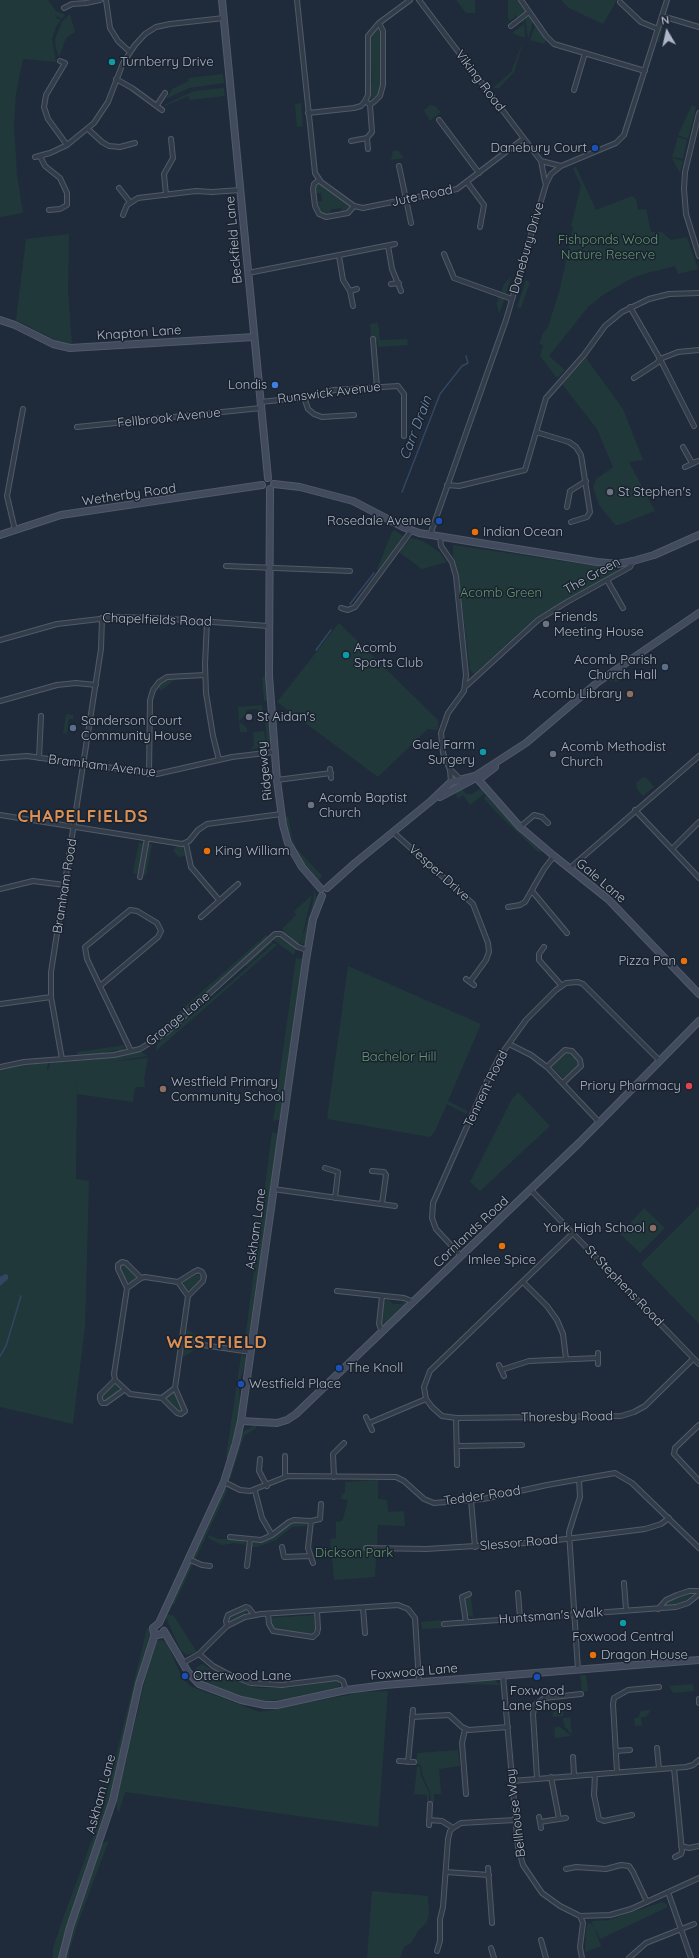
<!DOCTYPE html>
<html>
<head>
<meta charset="utf-8">
<style>
  body { margin:0 }
  #map { position:relative; width:699px; height:1958px; overflow:hidden; background:#1f2b3a; font-family:Quicksand,sans-serif }
  canvas { display:block }
  .north { position:absolute; left:647px; top:12px; width:40px; height:40px; -webkit-text-stroke:3px #19222e; paint-order:stroke; rotate:351deg; font-size:11px; font-weight:700; line-height:16px; text-align:center; color:#adb7c7 }
  .north::after { content:''; display:block; margin:auto; width:14px; height:18px; background:#adb7c7; clip-path:polygon(50% 0,100% 100%,50% 72%,0 100%) }
</style>
</head>
<body>
<div id="map">
<canvas width="699" height="1958"></canvas>
<div class="north">N</div>
</div>
<script>
const g = document.querySelector('canvas').getContext('2d');
g.lineJoin = 'round';
function fillPath(path, color) { g.fillStyle = color; g.fill(path, 'evenodd'); }
const toPath = rows => new Path2D(rows.map(r => 'M' + r).join(''));
function strokePath(path, color, width, dash) { g.strokeStyle = color; g.lineWidth = width; g.lineCap = dash ? 'butt' : 'round'; g.setLineDash(dash || []); g.stroke(path); }
function drawText(font, color, halo, rows, align = 'center') {
  g.font = font + ' Quicksand,sans-serif'; g.lineWidth = 3; g.setLineDash([]); g.textBaseline = 'middle'; g.strokeStyle = halo; g.fillStyle = color; for (const [text, x, y, turn = 0] of rows) {
    g.save(); g.translate(x, y); g.rotate((+turn || 0) * Math.PI / 180); g.textAlign = isNaN(turn) ? turn : align; if (halo) g.strokeText(text, 0, 0); g.fillText(text, 0, 0); g.restore();
  }
}
const green = toPath([
  [0,0,48,0,56,11,65,15,62,19,57,16,56,18,61,20,56,27,52,39,56,62,23,59,16,94,14,124,17,175,23,213,0,217],
  [456,0,475,0,475,13,466,13],
  [508,0,518,0,525,10,525,13,519,18,516,16,510,21,508,18],
  [561,0,617,0,603,24,569,8],
  [70,14,75,32,66,38,59,57,56,49,55,39,62,22],
  [530,16,533,22,528,39,525,17],
  [524,18,525,38,512,33,524,24,521,20],
  [668,20,671,20,670,22,664,25,659,43,657,41,663,23],
  [535,26,546,40,544,44,530,40],
  [376,28,380,29,380,89,376,96,369,101,370,84,372,82,371,68,369,66,370,37],
  [524,39,514,72,499,88,493,88,511,72],
  [223,74,224,83,189,88,166,99,172,89,189,81,188,78],
  [224,88,225,96,190,100,188,96,165,106,164,105,194,91],
  [301,103,303,126,297,127,295,104],
  [430,105,435,106,441,112,430,121,424,110],
  [692,105,696,107,688,139,678,135],
  [678,137,687,140,683,159,672,157],
  [398,150,404,158,391,160,393,151],
  [672,158,683,161,680,173],
  [576,167,596,210,632,196,636,199,638,210,646,209,651,232,662,232,671,240,687,237,698,269,678,274,675,266,647,273,632,278,603,295,588,307,549,356,565,370,557,378,540,356,543,345,539,344,543,333,548,327,560,289,572,232,573,226,571,226,581,186,573,168],
  [318,183,349,206,348,212,342,213,341,208,330,210,331,215,323,215,316,208,316,202,322,201,321,193,315,193,315,185],
  [69,234,68,293,72,344,61,343,16,320,26,239],
  [511,277,506,294,501,292,504,284],
  [526,280,530,282,521,308,517,307],
  [499,296,505,298,499,314,497,304],
  [378,323,380,340,407,339,408,345,378,347,378,341,375,341,374,336,371,336,370,324],
  [586,358,623,409,643,460,629,462,655,511,619,525,615,525,599,505,593,488,596,479,613,467,597,429,562,384],
  [395,530,404,537,378,571,377,569,392,532],
  [412,538,423,541,439,552,447,562,422,569,399,552,407,541],
  [453,545,617,569,617,571,535,618,474,674,470,670,458,573,453,557],
  [339,623,438,720,438,730,428,729,378,777,277,702],
  [620,672,621,680,616,682,610,681,609,680],
  [180,677,180,679,174,680,161,691,158,687,163,681,170,678],
  [262,677,266,677,267,700,264,701],
  [262,705,264,718,259,719,258,709,246,710,246,714,239,721,247,728,247,732,240,732,239,721,238,707],
  [66,714,73,715,73,719,69,719,67,734,63,733],
  [265,720,268,720,270,743,267,744],
  [264,731,266,743,261,748,250,749,254,746,253,732],
  [643,777,647,778,654,787,643,796,637,789,636,783],
  [481,788,485,793,470,805,463,795,458,799,456,795,458,790,462,789,467,794,472,794],
  [486,795,523,835,544,853,537,851,495,811,484,799],
  [288,816,292,836,296,848,322,876,319,880,311,874,312,872,305,864,304,865,293,846,294,844,289,830,287,829,285,818],
  [139,842,144,844,137,874,133,873],
  [148,844,152,844,146,876,142,873],
  [177,845,183,847,185,856,179,857,173,851],
  [313,887,317,899,310,920,306,942,300,945,312,906,314,894],
  [312,895,301,941,298,944,284,934,283,928,296,915,294,911],
  [266,935,268,937,191,1008,165,1030,149,1041,147,1040],
  [277,936,280,937,296,948,294,955,272,939],
  [270,940,273,942,246,967,246,964],
  [274,943,277,945,156,1051,157,1044,230,983],
  [296,958,302,959,299,988,281,1117,278,1120,273,1121],
  [348,966,481,1024,448,1101,468,1111,466,1114,447,1104,435,1131,430,1137,327,1119],
  [125,1045,123,1050,120,1052,118,1050,106,1052,104,1054,78,1056,77,1052],
  [140,1051,148,1056,109,1062,148,1058,144,1079,145,1087,135,1087,133,1102,77,1094,77,1066,76,1179,89,1181,85,1327,73,1424,0,1407,0,1069,21,1064,48,1063,47,1070,49,1069,50,1063,117,1057],
  [567,1051,570,1051,579,1062,579,1065,563,1078,552,1067,552,1064],
  [518,1092,550,1126,480,1191,470,1182,512,1099],
  [272,1132,278,1134,248,1343,246,1347,244,1347],
  [699,1206,699,1324,641,1264],
  [644,1208,665,1228,640,1253,620,1234],
  [122,1264,125,1264,136,1276,136,1279,131,1283,127,1282,120,1268],
  [197,1275,201,1275,202,1279,190,1290,186,1290,183,1286,184,1281],
  [388,1299,393,1304,401,1304,403,1303,401,1300,406,1303,383,1325,380,1322,384,1302],
  [188,1326,187,1329,195,1335,195,1342,189,1340,187,1337,186,1333],
  [190,1345,194,1346,193,1351,183,1357,182,1356,184,1348],
  [243,1354,247,1359,239,1383,240,1410,229,1460,226,1457,241,1356],
  [112,1385,116,1385,120,1391,105,1401,103,1401,102,1396],
  [172,1392,175,1393,183,1409,181,1411,178,1411,166,1400,167,1396],
  [256,1425,256,1428,244,1436,230,1480,229,1477,242,1432],
  [378,1480,378,1499,387,1500,388,1512,404,1511,405,1526,378,1525,375,1577,334,1580,330,1539,336,1538,336,1522,342,1521,343,1519,348,1500,341,1499,342,1494,345,1493,345,1482],
  [228,1489,174,1605,171,1604,222,1491],
  [295,1522,305,1523,307,1526,292,1527,276,1540,257,1547,250,1547,253,1543,270,1539,284,1526],
  [209,1535,218,1539,237,1539,244,1541,246,1545,235,1543,222,1545,208,1538],
  [690,1592,692,1593,692,1595,684,1602,666,1606,664,1605,665,1603],
  [471,1597,473,1617,468,1616,464,1601,465,1598],
  [246,1609,248,1611,245,1614,230,1621,228,1620,231,1615],
  [166,1614,174,1616,197,1652,187,1655,181,1651,167,1620],
  [314,1615,315,1630,311,1635,274,1630,272,1628,270,1618],
  [441,1620,443,1628,422,1629,421,1622],
  [147,1628,150,1629,150,1638,144,1657,112,1795,73,1909,59,1958,53,1958,53,1948,65,1913,103,1810],
  [163,1640,167,1643,180,1673,187,1683,192,1687,260,1712,363,1692,388,1691,378,1827,125,1792,119,1812,117,1810,117,1799,153,1646,156,1641],
  [202,1664,225,1678,258,1688,289,1688,334,1681,338,1681,340,1687,279,1700,266,1701,251,1699,208,1684,201,1680,195,1671,196,1668],
  [580,1675,586,1675,588,1691,582,1692],
  [494,1680,501,1685,454,1684,454,1683],
  [693,1684,694,1691,673,1693,669,1686],
  [552,1706,556,1706,557,1712,563,1711,563,1716,553,1717],
  [651,1710,646,1717,641,1717,642,1725,646,1725,635,1726,634,1718,638,1718,641,1711],
  [570,1717,572,1735,565,1727,563,1719,563,1718],
  [558,1726,564,1730,571,1736,555,1738,554,1728],
  [458,1750,460,1766,439,1769,441,1794,434,1794,434,1802,431,1802,430,1792,423,1776,421,1765,416,1764,417,1753],
  [417,1766,420,1767,421,1776,429,1792,429,1801,427,1801,427,1795,414,1794],
  [109,1840,78,1923,69,1951,69,1958,65,1958,70,1936,102,1844],
  [372,1891,428,1896,429,1915,426,1923,418,1931,411,1943,404,1947,400,1958,367,1958],
  [662,1902,666,1904,668,1907,600,1939,591,1921,609,1920],
  [589,1922,594,1927,601,1946,585,1952,586,1929]
]);
const water = toPath([
  [5,1274,8,1275,8,1279,0,1286,0,1277]
]);
const stream = toPath([
  [402,492,440,394,462,366,468,363,466,356],
  [350,604,374,573],
  [316,650,331,630],
  [0,1356,6,1346,21,1296]
]);
const street = toPath([
  [106,0,110,28,118,41,130,52],
  [297,0,315,173,321,182,354,206,363,208,457,189,523,139],
  [419,0,541,161,545,182],
  [521,0,546,36,554,44,645,71],
  [620,2,641,22,658,29],
  [64,8,72,4,86,3,100,0],
  [662,16,699,27],
  [511,26,529,12],
  [60,61,65,63,46,95,44,107,48,119,67,145],
  [116,79,132,88,162,110],
  [574,90,585,53],
  [365,101,370,105,375,101,380,96,383,85,383,31,379,23],
  [157,105,165,93],
  [308,113,354,108,361,106,365,101,368,95,368,36,379,23,410,0],
  [699,113,685,172,684,189,686,214,699,256],
  [439,120,479,173],
  [88,129,102,142,109,146,120,147,135,143],
  [367,138,368,149],
  [351,141,367,138,372,132,370,105],
  [40,156,45,166,60,178,67,193,67,205,60,209,49,210],
  [35,157,50,153,67,145,94,123,108,102,123,63,135,45,145,34,156,27,170,24,224,18],
  [541,161,561,166],
  [399,166,411,223],
  [319,180,314,184,313,189,315,206,319,214,326,217,348,213,354,206],
  [467,182,484,205,480,227],
  [119,188,130,202],
  [166,195,164,174,173,158,171,139],
  [123,215,127,205,138,198,196,191,212,192,240,190],
  [388,246,392,269,401,291],
  [444,254,454,278,512,299],
  [339,256,343,280,350,291,353,306],
  [248,273,395,244],
  [391,284,399,283],
  [350,291,357,289],
  [630,307,660,359,694,426],
  [373,339,377,387],
  [634,378,657,363,660,359,678,352,699,350],
  [304,397,308,409,314,414,322,417,354,415],
  [260,402,309,397,334,390,398,386,404,394,404,436],
  [77,427,261,408],
  [536,432,569,442,576,447,581,455,590,512,587,517,571,522],
  [683,447,692,463,699,461],
  [685,467,694,463],
  [447,485,459,486,525,470,546,398,584,355,605,326,622,312,649,299,669,294,699,293],
  [567,507,570,491,586,481],
  [15,530,7,496,23,409],
  [430,535,506,320,546,184,551,174,561,166,616,143,624,135,667,0],
  [440,537,441,546,452,562,456,576,466,675,464,691,448,713,441,733,443,753,450,770,451,782],
  [226,566,350,571],
  [607,580,623,608],
  [341,608,348,610,355,607,411,531],
  [207,621,205,664,206,693,213,736,219,760],
  [0,640,57,624,117,617,157,618,268,626],
  [466,686,538,620,567,602,630,567,633,561],
  [0,701,57,685,76,683,96,685],
  [0,758,27,756,157,774,232,757,274,752],
  [39,758,41,716],
  [330,769,331,778],
  [451,770,460,779],
  [149,774,150,700,153,690,159,682,167,677,205,675],
  [277,780,331,773],
  [635,810,699,878],
  [0,815,182,844,189,841,198,830,207,824,281,814],
  [520,827,534,815,542,817,548,823],
  [393,832,473,904,488,943,489,952,486,960,470,982],
  [186,844,191,867,219,900],
  [672,849,699,822],
  [570,868,699,756],
  [140,877,147,838],
  [0,889,33,881,65,885],
  [532,891,567,933],
  [508,907,520,905,525,902,544,869,554,856],
  [201,917,238,884],
  [544,947,539,954,539,960,561,985],
  [466,979,474,985],
  [100,986,158,937,161,931,157,923,137,911,130,910,85,947,87,959,131,1051],
  [0,1004,51,997],
  [509,1044,531,1055,547,1067,600,1123],
  [62,1059,51,997,51,972,101,649,102,618],
  [0,1067,24,1062,114,1055,140,1049,167,1032,275,934,281,934,298,947,307,950],
  [547,1067,565,1050,572,1051,580,1060,581,1066,563,1083],
  [325,1168,338,1172,335,1198],
  [372,1171,384,1172,386,1175,382,1204],
  [273,1189,395,1206],
  [531,1190,699,1364],
  [573,1233,430,1371,424,1387,426,1399,432,1407,442,1416,456,1418,621,1416,634,1412,645,1406,693,1359],
  [461,1256,436,1229,432,1218,433,1203,487,1081,500,1056,526,1020,556,990,566,983,578,982,583,984,660,1061],
  [145,1277,178,1282,188,1296,175,1388,162,1398,130,1394,115,1380,114,1374,127,1288,141,1278,145,1277],
  [178,1282,194,1272,198,1270,202,1272,204,1276,203,1281,188,1296],
  [523,1282,547,1306,557,1320,563,1334,566,1359],
  [127,1288,118,1269,118,1265,122,1262,126,1263,141,1278],
  [337,1291,404,1298,414,1302],
  [382,1296,379,1324,382,1332],
  [182,1342,251,1352],
  [598,1353,598,1364],
  [499,1365,504,1376],
  [501,1370,529,1361,598,1358],
  [115,1380,100,1395,100,1399,102,1403,106,1403,124,1390],
  [162,1398,177,1413,181,1414,185,1411,175,1388],
  [366,1417,372,1430],
  [456,1418,457,1465],
  [369,1423,426,1399],
  [699,1425,675,1448,674,1454,699,1481],
  [457,1446,522,1445],
  [260,1459,259,1471,267,1486],
  [285,1477,285,1456],
  [334,1477,333,1454,344,1443],
  [224,1482,240,1490,250,1491,288,1476,396,1477,404,1481,424,1499,434,1503,483,1499,547,1485,615,1473,632,1483,699,1548],
  [255,1491,262,1518,272,1535],
  [471,1500,475,1547],
  [311,1521,308,1548,313,1563],
  [230,1537,261,1540,272,1535,289,1522,294,1520,311,1521,320,1519,321,1504],
  [282,1547,284,1557,310,1556],
  [366,1548,426,1549,542,1542,645,1529,661,1524,669,1518],
  [188,1559,202,1565,210,1566],
  [247,1566,250,1540],
  [624,1583,626,1610],
  [518,1593,520,1618],
  [363,1608,365,1633],
  [658,1609,666,1600,677,1595,689,1591,699,1591],
  [268,1614,269,1624,273,1631,313,1637,317,1633,318,1629,317,1611],
  [466,1622,462,1597,469,1594],
  [444,1624,676,1607,688,1603,699,1594],
  [227,1626,226,1621,228,1615,246,1607,249,1608,254,1615],
  [199,1654,213,1666,232,1676,251,1683,282,1685,337,1678,343,1681,346,1690],
  [183,1663,199,1654,227,1626,245,1617,261,1614,398,1605,408,1609,415,1618,419,1682],
  [578,1670,569,1532,580,1497,579,1479],
  [503,1676,518,1847,523,1865,542,1893,560,1906,580,1916,610,1915,631,1909,699,1878],
  [699,1699,699,1703],
  [412,1717,449,1715,462,1727,469,1730,508,1727],
  [465,1729,462,1743,466,1794],
  [657,1748,659,1769],
  [616,1751,630,1750],
  [573,1757,574,1775],
  [399,1761,414,1762],
  [408,1762,413,1710],
  [674,1768,682,1851,681,1854,675,1857],
  [617,1772,613,1704,614,1698,628,1690,659,1687],
  [595,1774,594,1795,599,1819,604,1821,632,1815],
  [551,1777,559,1819],
  [537,1778,533,1714,535,1705,544,1698,581,1694],
  [512,1781,686,1767,693,1765,699,1760],
  [539,1817,541,1828],
  [429,1820,442,1821,453,1828],
  [540,1822,566,1818],
  [429,1825,430,1804],
  [681,1846,689,1848,699,1846],
  [488,1868,492,1923],
  [566,1869,576,1867,606,1869,621,1865,629,1866,633,1872,647,1902],
  [446,1872,489,1875],
  [668,1892,691,1958],
  [580,1916,583,1923,580,1947,582,1958],
  [541,1940,546,1958],
  [491,1948,494,1958],
  [437,1951,440,1941,440,1919,443,1907,448,1839,450,1831,453,1828,461,1823,515,1820],
  [629,1958,646,1943,694,1924]
]);
const secondary = toPath([
  [222,0,268,478],
  [0,320,15,325,53,344,70,348,254,337],
  [274,484,300,487,353,501,403,527,419,533,597,562,618,564,633,561,654,555,699,535],
  [270,489,269,676,277,780,283,825,288,843,302,867,321,889],
  [0,535,61,515,262,485],
  [475,776,520,827,554,856,608,899,699,994],
  [475,776,526,743,598,682,699,613],
  [482,777,495,767],
  [440,797,472,780],
  [327,888,355,863,431,801,451,782,475,776],
  [241,1421,277,1423,287,1420,296,1414,579,1143,699,1021],
  [164,1631,162,1634,157,1635,154,1633,153,1628,159,1623,201,1532,224,1482,236,1443,241,1421,306,960,313,919,322,896],
  [164,1631,188,1672,199,1684,241,1700,265,1705,277,1705,346,1690,385,1685,699,1660],
  [62,1958,70,1927,113,1800,139,1684,155,1634]
]);
const markers = [
  [112,62,4,"#0f9aa8"],
  [595,148,4,"#1a4fb4"],
  [275,385,4,"#3f7fe0"],
  [610,492,4,"#6b7280"],
  [439,521,4,"#1a4fb4"],
  [475,532,4,"#e8710a"],
  [546,624,4,"#6b7280"],
  [346,655,4,"#0f9aa8"],
  [665,667,4,"#5c6f8a"],
  [630,694,4,"#8d6e63"],
  [249,717,4,"#6b7280"],
  [73,728,4,"#5c6f8a"],
  [483,752,4,"#0f9aa8"],
  [553,754,4,"#6b7280"],
  [311,805,4,"#6b7280"],
  [207,851,4,"#e8710a"],
  [684,961,4,"#e8710a"],
  [689,1086,4,"#e0444e"],
  [163,1089,4,"#8d6e63"],
  [653,1228,4,"#8d6e63"],
  [502,1246,4,"#e8710a"],
  [339,1368,4,"#1a4fb4"],
  [241,1384,4,"#1a4fb4"],
  [623,1623,4,"#0f9aa8"],
  [593,1655,4,"#e8710a"],
  [185,1676,4,"#1a4fb4"],
  [537,1677,4,"#1a4fb4"]
];
const poiNames = [
  ["Turnberry Drive",120,62],
  ["Danebury Court",587,148,"right"],
  ["Londis",267,385,"right"],
  ["St Stephen's",618,492],
  ["Rosedale Avenue",431,521,"right"],
  ["Indian Ocean",483,532],
  ["Friends",554,617],
  ["Meeting House",554,632],
  ["Acomb",354,648],
  ["Sports Club",354,663],
  ["Acomb Parish",657,660,"right"],
  ["Church Hall",657,675,"right"],
  ["Acomb Library",622,694,"right"],
  ["St Aidan's",257,717],
  ["Sanderson Court",81,721],
  ["Community House",81,736],
  ["Gale Farm",475,745,"right"],
  ["Surgery",475,760,"right"],
  ["Acomb Methodist",561,747],
  ["Church",561,762],
  ["Acomb Baptist",319,798],
  ["Church",319,813],
  ["King William",215,851],
  ["Pizza Pan",676,961,"right"],
  ["Westfield Primary",171,1082],
  ["Community School",171,1097],
  ["Priory Pharmacy",681,1086,"right"],
  ["York High School",645,1228,"right"],
  ["Imlee Spice",502,1260,"center"],
  ["The Knoll",347,1368],
  ["Westfield Place",249,1384],
  ["Foxwood Central",623,1637,"center"],
  ["Dragon House",601,1655],
  ["Otterwood Lane",193,1676],
  ["Foxwood",537,1691,"center"],
  ["Lane Shops",537,1706,"center"]
];
const streetNames = [
  ["Viking Road",480,81,53],
  ["Jute Road",422,196,-12],
  ["Beckfield Lane",234,240,-95],
  ["Danebury Drive",527,248,-74],
  ["Knapton Lane",139,333,-4],
  ["Runswick Avenue",329,393,-7],
  ["Fellbrook Avenue",169,418,-6],
  ["Wetherby Road",129,495,-8],
  ["The Green",592,576,-29],
  ["Chapelfields Road",157,620,2],
  ["Bramham Avenue",102,766,7],
  ["Ridgeway",265,771,-96],
  ["Vesper Drive",439,873,42],
  ["Gale Lane",601,881,40],
  ["Bramham Road",65,886,-81],
  ["Grange Lane",178,1019,-39],
  ["Tennent Road",486,1089,-64],
  ["Askham Lane",256,1229,-82],
  ["Cornlands Road",471,1232,-43],
  ["St Stephens Road",624,1286,46],
  ["Thoresby Road",567,1417,-1],
  ["Tedder Road",482,1496,-8],
  ["Slessor Road",519,1543,-5],
  ["Huntsman's Walk",551,1616,-4],
  ["Foxwood Lane",414,1672,-5],
  ["Askham Lane",101,1794,-75],
  ["Bellhouse Way",516,1813,-97]
];
const parkNames = [
  ["Fishponds Wood",608,240],
  ["Nature Reserve",608,255],
  ["Acomb Green",501,593],
  ["Bachelor Hill",399,1057],
  ["Dickson Park",354,1553]
];
const waterNames = [
  ["Carr Drain",416,428,-69]
];
const districtNames = [
  ["CHAPELFIELDS",83,817],
  ["WESTFIELD",217,1343]
];
fillPath(green, '#21383b');
fillPath(water, '#324662');
strokePath(stream, '#324662', 1.5);
strokePath(street, '#505a68', 6);
strokePath(secondary, '#505a68', 8);
strokePath(street, '#333d4a', 4);
strokePath(secondary, '#414b5d', 6);
for (const [x, y, r, color] of markers) { const dot = new Path2D(); dot.arc(x, y, r, 0, 2 * Math.PI); g.fillStyle = color; g.fill(dot); strokePath(dot, '#19222e', 1.5); }
drawText('13px', '#adb7c7', '#19222e', poiNames, 'left');
drawText('13px', '#adb7c7', '#19222e', streetNames);
drawText('13px', '#639970', '#19222e', parkNames);
drawText('italic 14px', '#748eb1', '#19222e', waterNames);
g.letterSpacing = '1px';
drawText('bold 17px', '#da8f55', '#19222e', districtNames);
g.letterSpacing = '0px';
</script>
</body>
</html>
